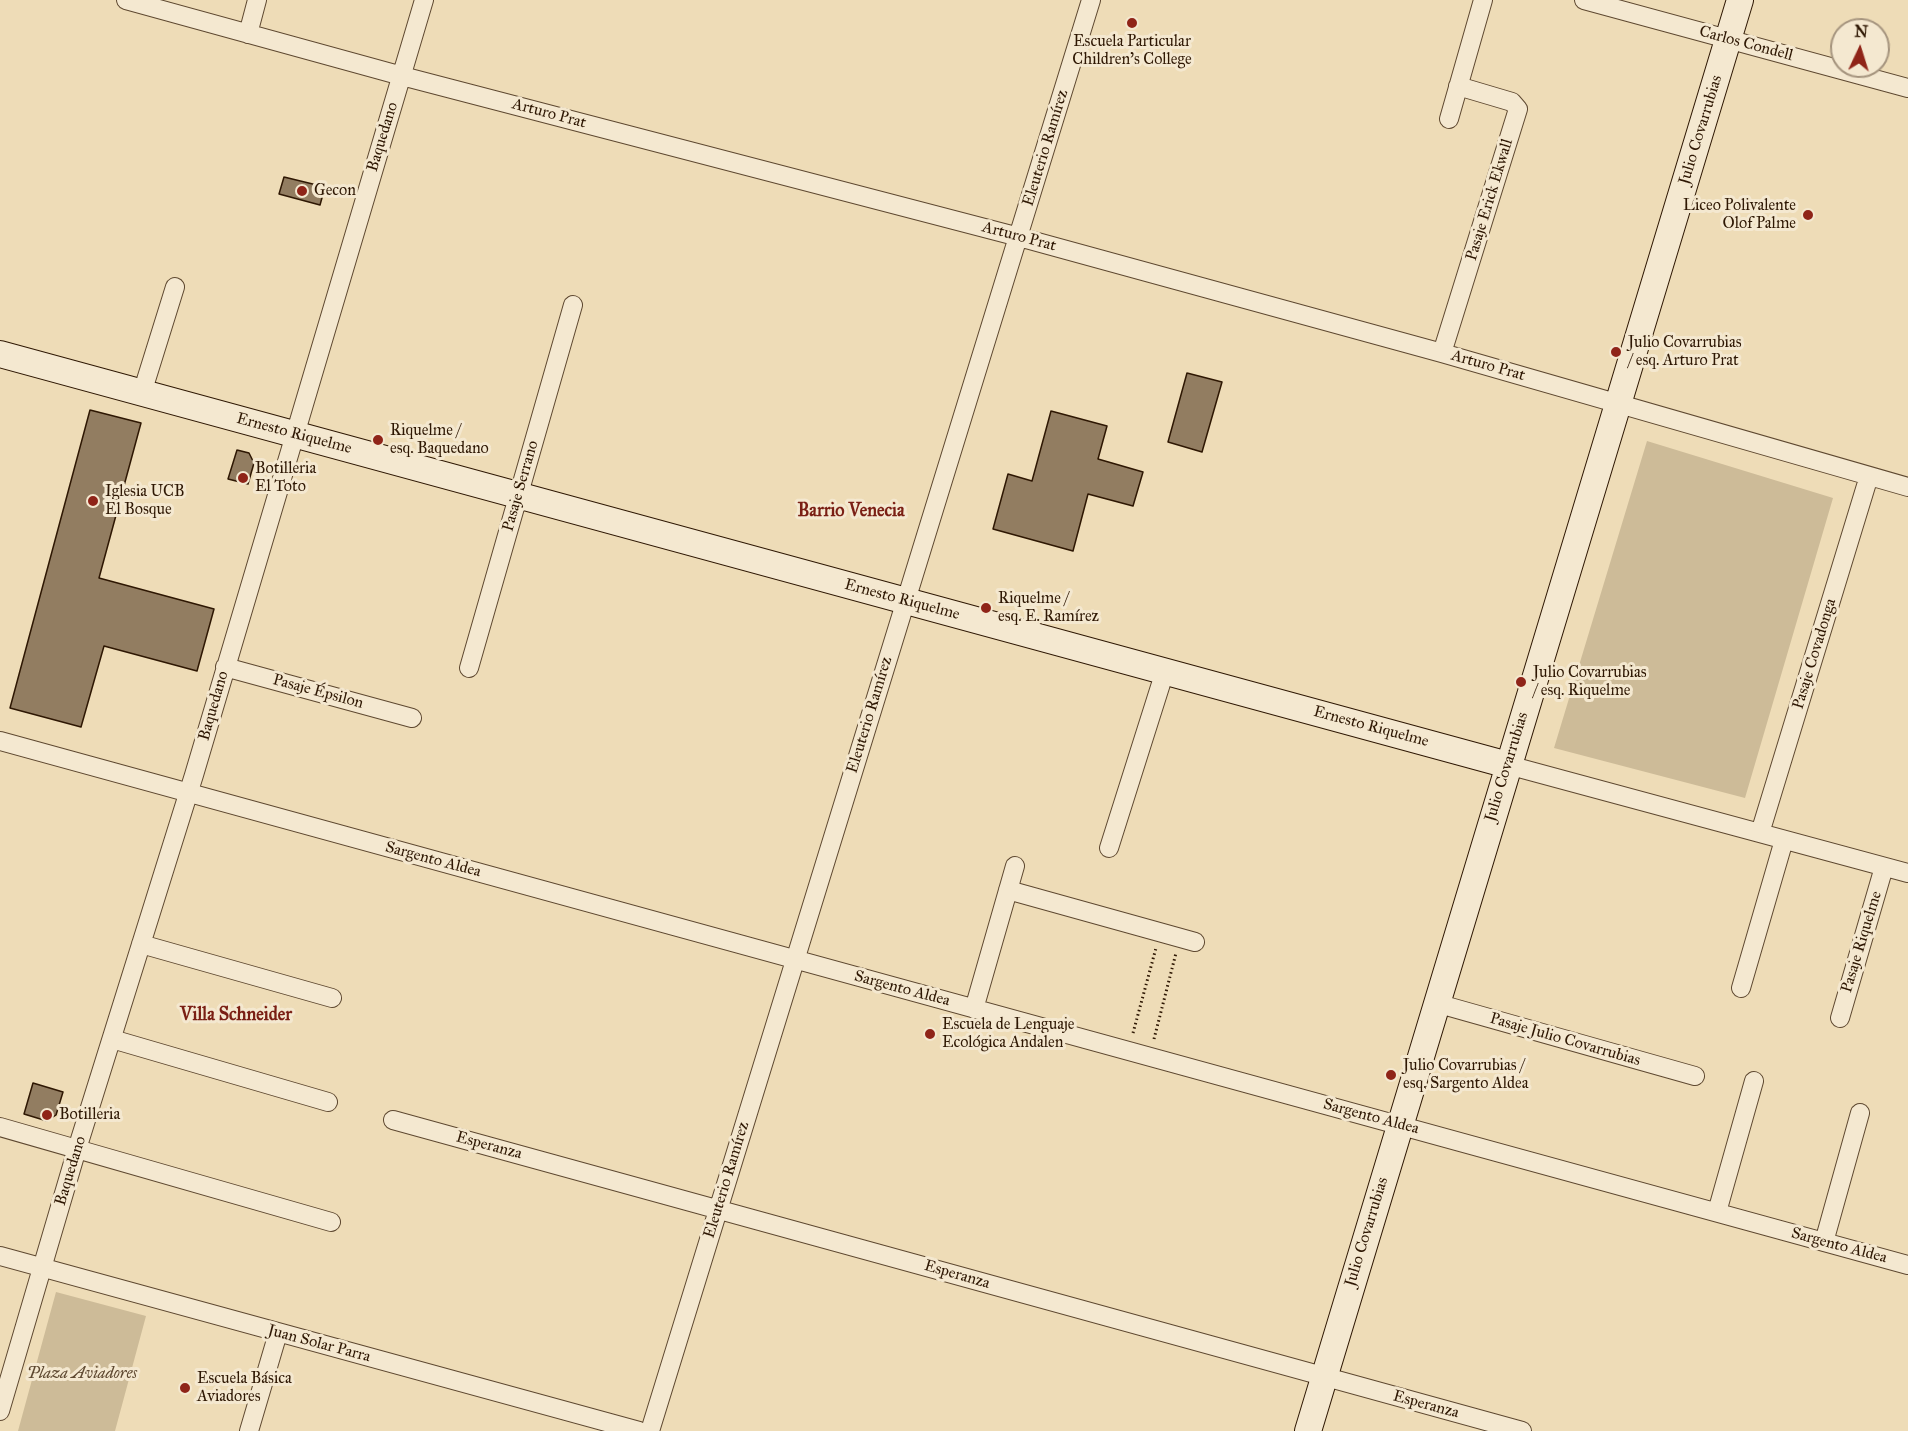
<!DOCTYPE html>
<html>
<head>
<meta charset="utf-8">
<style>
  body { margin:0 }
  #map { position:relative; width:1908px; height:1431px; overflow:hidden; background:#eedcb7; font-family:"IM FELL Great Primer",serif }
  canvas { display:block }
  .north { position:absolute; left:1830px; top:18px; width:60px; height:60px; box-sizing:border-box; background:#f4e8d0; border:2px solid #a5947e; border-radius:50%; rotate:4deg; font-size:16px; font-weight:700; line-height:24px; text-align:center; color:#2e1703 }
  .north::after { content:''; display:block; margin:auto; width:21px; height:27px; background:#8f2418; clip-path:polygon(50% 0,100% 100%,50% 72%,0 100%) }
</style>
</head>
<body>
<div id="map">
<canvas width="1908" height="1431"></canvas>
<div class="north">N</div>
</div>
<script>
const g = document.querySelector('canvas').getContext('2d');
g.lineJoin = 'round';
function fillPath(path, color) { g.fillStyle = color; g.fill(path, 'evenodd'); }
const toPath = rows => new Path2D(rows.map(r => 'M' + r).join(''));
function strokePath(path, color, width, dash) { g.strokeStyle = color; g.lineWidth = width; g.lineCap = dash ? 'butt' : 'round'; g.setLineDash(dash || []); g.stroke(path); }
function drawText(font, color, halo, rows, align = 'center') {
  g.font = font + ' "IM FELL Great Primer",serif'; g.lineWidth = 6; g.setLineDash([]); g.textBaseline = 'middle'; g.strokeStyle = halo; g.fillStyle = color; for (const [text, x, y, turn = 0] of rows) {
    g.save(); g.translate(x, y); g.rotate((+turn || 0) * Math.PI / 180); g.textAlign = isNaN(turn) ? turn : align; if (halo) g.strokeText(text, 0, 0); g.fillText(text, 0, 0); g.restore();
  }
}
const green = toPath([
  [1647,441,1833,498,1745,798,1554,748],
  [56,1292,146,1316,115,1431,18,1431]
]);
const building = toPath([
  [284,177,325,187,320,205,279,194,284,177],
  [1187,373,1222,382,1202,452,1168,442,1187,373],
  [90,410,141,423,99,578,214,609,197,671,104,646,81,727,10,708,90,410],
  [1051,411,1107,426,1098,459,1143,472,1133,506,1088,494,1073,551,993,529,1008,474,1032,481,1051,411],
  [237,450,249,453,254,463,248,484,228,479,237,450],
  [33,1083,63,1092,56,1115,47,1121,24,1114,33,1083]
]);
const path = toPath([
  [1133,1033,1156,948],
  [1154,1039,1176,953]
]);
const street = toPath([
  [126,0,402,76,1019,237,1442,353,1908,487],
  [1584,0,1908,88],
  [248,34,257,0],
  [1449,119,1483,0],
  [1442,353,1518,109,1512,102,1458,86],
  [142,393,175,287],
  [225,667,412,718],
  [469,668,573,305],
  [0,741,1908,1265],
  [1508,765,1908,873],
  [1760,833,1869,476],
  [1109,848,1165,671],
  [1008,890,1195,942],
  [141,944,332,998],
  [1741,988,1784,840],
  [1436,1003,1695,1076],
  [974,1009,1015,866],
  [1840,1018,1884,867],
  [112,1039,328,1102],
  [393,1120,1522,1431],
  [0,1127,331,1222],
  [1717,1212,1754,1081],
  [1824,1242,1860,1113],
  [0,1256,639,1431],
  [0,1411,77,1149,194,775,424,0],
  [249,1431,278,1333],
  [650,1431,1091,0]
]);
const secondary = toPath([
  [0,354,1508,765],
  [1308,1431,1740,0]
]);
const markers = [
  [1132,23,6,"#8f2418"],
  [302,191,6,"#8f2418"],
  [1808,215,6,"#8f2418"],
  [1616,352,6,"#8f2418"],
  [378,440,6,"#8f2418"],
  [243,478,6,"#8f2418"],
  [93,501,6,"#8f2418"],
  [986,608,6,"#8f2418"],
  [1521,682,6,"#8f2418"],
  [930,1034,6,"#8f2418"],
  [1391,1075,6,"#8f2418"],
  [47,1115,6,"#8f2418"],
  [185,1388,6,"#8f2418"]
];
const poiNames = [
  ["Escuela Particular",1132,42,"center"],
  ["Children's College",1132,60,"center"],
  ["Gecon",314,191],
  ["Liceo Polivalente",1796,206,"right"],
  ["Olof Palme",1796,224,"right"],
  ["Julio Covarrubias",1628,343],
  ["/ esq. Arturo Prat",1628,361],
  ["Riquelme /",390,431],
  ["esq. Baquedano",390,449],
  ["Botilleria",255,469],
  ["El Toto",255,487],
  ["Iglesia UCB",105,492],
  ["El Bosque",105,510],
  ["Riquelme /",998,599],
  ["esq. E. Ramírez",998,617],
  ["Julio Covarrubias",1533,673],
  ["/ esq. Riquelme",1533,691],
  ["Escuela de Lenguaje",942,1025],
  ["Ecológica Andalen",942,1043],
  ["Julio Covarrubias /",1403,1066],
  ["esq. Sargento Aldea",1403,1084],
  ["Botilleria",59,1115],
  ["Escuela Básica",197,1379],
  ["Aviadores",197,1397]
];
const streetNames = [
  ["Carlos Condell",1746,44,15],
  ["Arturo Prat",549,114,15],
  ["Julio Covarrubias",1701,130,-73],
  ["Baquedano",383,137,-73],
  ["Eleuterio Ramírez",1046,148,-73],
  ["Pasaje Erick Ekwall",1490,200,-73],
  ["Arturo Prat",1019,237,15],
  ["Arturo Prat",1488,366,16],
  ["Ernesto Riquelme",294,434,15],
  ["Pasaje Serrano",521,486,-74],
  ["Ernesto Riquelme",902,600,15],
  ["Pasaje Covadonga",1815,654,-73],
  ["Pasaje Épsilon",318,692,15],
  ["Baquedano",214,706,-74],
  ["Eleuterio Ramírez",870,715,-73],
  ["Ernesto Riquelme",1371,727,15],
  ["Julio Covarrubias",1507,767,-73],
  ["Sargento Aldea",433,860,15],
  ["Pasaje Riquelme",1862,942,-73],
  ["Sargento Aldea",902,989,15],
  ["Pasaje Julio Covarrubias",1565,1040,16],
  ["Sargento Aldea",1371,1117,15],
  ["Esperanza",489,1146,15],
  ["Baquedano",71,1171,-73],
  ["Eleuterio Ramírez",727,1180,-73],
  ["Julio Covarrubias",1367,1232,-73],
  ["Sargento Aldea",1839,1246,15],
  ["Esperanza",957,1275,16],
  ["Juan Solar Parra",319,1344,15],
  ["Esperanza",1426,1405,15]
];
const parkNames = [
  ["Plaza Aviadores",82,1374]
];
const neighbourhoodNames = [
  ["Barrio Venecia",851,512],
  ["Villa Schneider",236,1016]
];
fillPath(green, '#cdbb98');
fillPath(building, '#927d61');
strokePath(building, '#2e1703', 1.5);
strokePath(street, '#5e4830', 20);
strokePath(secondary, '#2e1703', 28);
strokePath(path, '#2e1703', 3, [1.5, 3]);
strokePath(street, '#f4e8d0', 18);
strokePath(secondary, '#f4e8d0', 26);
for (const [x, y, r, color] of markers) { const dot = new Path2D(); dot.arc(x, y, r, 0, 2 * Math.PI); g.fillStyle = color; g.fill(dot); strokePath(dot, '#f4e8d0', 2); }
drawText('16px', '#2e1703', '#f4e8d0', poiNames, 'left');
drawText('16px', '#2e1703', '#f4e8d0', streetNames);
drawText('italic 16px', '#5e4830', '#f4e8d0', parkNames);
drawText('bold 18px', '#7a1f14', '#f4e8d0', neighbourhoodNames);
</script>
</body>
</html>
